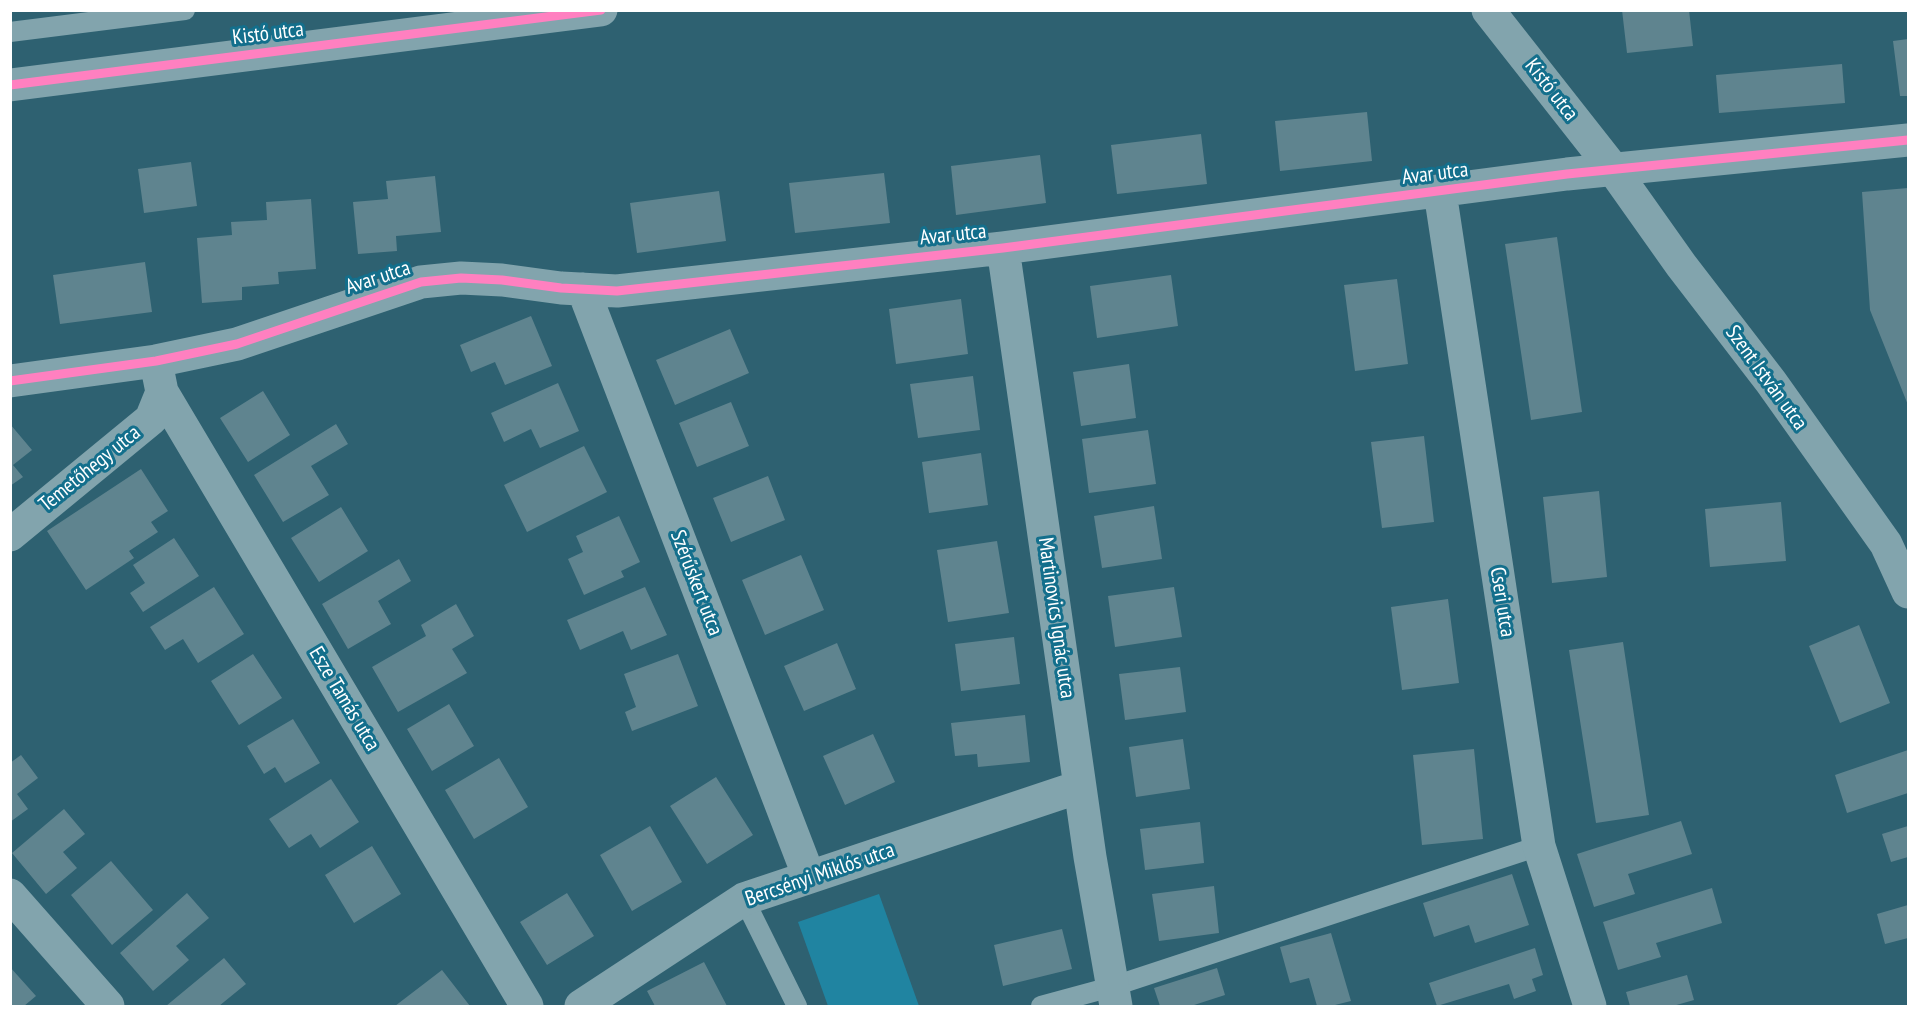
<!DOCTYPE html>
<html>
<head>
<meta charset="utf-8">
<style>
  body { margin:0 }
  #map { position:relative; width:1919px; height:1017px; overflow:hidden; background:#2e6171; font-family:"PT Sans Narrow",sans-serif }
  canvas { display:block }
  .frame { position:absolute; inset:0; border:12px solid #fff; pointer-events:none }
</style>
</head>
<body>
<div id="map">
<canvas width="1919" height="1017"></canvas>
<div class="frame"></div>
</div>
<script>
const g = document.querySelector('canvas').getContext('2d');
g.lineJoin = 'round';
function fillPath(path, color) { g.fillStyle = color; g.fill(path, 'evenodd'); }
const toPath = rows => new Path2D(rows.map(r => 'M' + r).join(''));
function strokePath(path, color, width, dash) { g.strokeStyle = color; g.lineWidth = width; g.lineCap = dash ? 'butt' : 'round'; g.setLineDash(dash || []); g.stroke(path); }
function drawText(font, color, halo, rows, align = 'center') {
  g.font = font + ' "PT Sans Narrow",sans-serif'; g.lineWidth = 6; g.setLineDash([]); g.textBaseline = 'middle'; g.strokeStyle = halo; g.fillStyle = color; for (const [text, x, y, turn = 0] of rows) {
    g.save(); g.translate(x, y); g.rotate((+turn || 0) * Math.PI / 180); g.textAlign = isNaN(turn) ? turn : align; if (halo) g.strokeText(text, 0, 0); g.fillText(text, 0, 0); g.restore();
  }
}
const green = toPath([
  [879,894,919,1006,828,1006,798,922]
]);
const building = toPath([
  [1622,10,1689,10,1693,46,1627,53],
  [1908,39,1908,96,1900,96,1893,41],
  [1842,64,1845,103,1719,113,1716,75],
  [1367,112,1372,161,1280,171,1275,121],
  [1201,134,1207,184,1117,194,1111,145],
  [1040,155,1046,203,956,215,951,166],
  [191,162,197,206,144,213,138,169],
  [884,173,890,223,795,233,789,183],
  [435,176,441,232,396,236,397,251,358,254,353,202,388,199,386,181],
  [1908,188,1908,405,1870,310,1862,192],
  [719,191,726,241,637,253,630,203],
  [311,199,316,269,278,272,279,284,242,287,242,300,202,303,197,238,232,235,231,222,267,220,266,202],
  [1557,237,1582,412,1531,420,1505,244],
  [145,262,152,312,60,324,53,275],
  [1171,275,1178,326,1097,338,1090,286],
  [1397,279,1408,364,1355,371,1344,285],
  [961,299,968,354,896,364,889,309],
  [531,316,552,366,505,385,495,362,471,372,460,345],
  [730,329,749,373,675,405,656,360],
  [1129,364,1136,418,1081,426,1073,372],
  [973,376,980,430,918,438,910,384],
  [558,383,579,431,540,448,531,429,504,442,491,413],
  [263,391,290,435,248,462,220,418],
  [731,402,749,446,697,467,679,423],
  [10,424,32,450,13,465,23,477,10,486],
  [336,424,348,444,311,466,329,495,283,522,254,475],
  [1148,430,1156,484,1089,493,1082,439],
  [1424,436,1434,522,1382,528,1371,442],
  [584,446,607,492,527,532,504,485],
  [981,453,988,505,929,513,922,462],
  [141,469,168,511,151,522,158,532,129,551,134,558,86,590,47,531],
  [768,476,785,520,731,542,713,498],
  [1599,491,1607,577,1552,583,1543,497],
  [1781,502,1786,561,1710,567,1705,509],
  [1154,506,1162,559,1102,568,1094,516],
  [341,507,368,551,319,582,291,538],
  [619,516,640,562,621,571,624,577,584,595,568,559,583,552,576,536],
  [174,538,199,576,143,612,130,593,145,583,133,565],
  [997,541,1009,613,948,622,937,550],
  [801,555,824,610,765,635,742,580],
  [399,559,411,581,378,601,391,624,348,649,322,604],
  [214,587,244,634,198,663,183,639,165,650,150,627],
  [645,587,667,635,631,650,623,631,580,650,567,620],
  [1174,587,1182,637,1115,647,1108,596],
  [1448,599,1459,683,1402,690,1391,607],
  [456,604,474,636,452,649,467,673,398,712,372,667,426,636,421,625],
  [1859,625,1890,703,1840,723,1809,646],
  [1014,637,1020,684,961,691,955,644],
  [1623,642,1649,815,1596,823,1569,650],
  [837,643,856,689,804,711,784,666],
  [253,654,282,698,239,725,211,681],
  [678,654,698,706,632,731,625,712,636,707,624,674],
  [1180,667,1186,712,1125,720,1119,674],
  [449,704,474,746,432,771,407,729],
  [1025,715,1030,762,978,767,977,754,955,756,951,723],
  [293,719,320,763,285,783,275,767,264,774,247,746],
  [873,734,895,782,845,805,823,756],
  [1183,739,1190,789,1136,797,1129,747],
  [1474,749,1483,839,1422,845,1413,755],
  [1908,750,1908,793,1847,813,1835,775],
  [21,755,38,778,17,794,28,809,10,822,10,763],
  [499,758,528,807,474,839,445,790],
  [716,777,753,835,707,864,670,806],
  [331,779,359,822,320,848,311,834,289,848,269,819],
  [64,809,85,834,63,852,77,868,46,894,12,853],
  [1681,821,1692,854,1628,874,1635,894,1594,907,1577,854],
  [1200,822,1204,863,1145,870,1140,829],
  [650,826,682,882,632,911,600,855],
  [1908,826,1908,857,1891,862,1882,834],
  [372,846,401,894,354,923,325,875],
  [111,861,153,910,112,945,71,895],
  [1512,874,1529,925,1475,943,1469,925,1434,937,1423,903],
  [1214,886,1219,933,1159,941,1152,894],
  [1712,888,1722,923,1656,943,1661,957,1618,970,1603,922],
  [187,893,209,918,176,946,189,960,153,991,120,953],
  [567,893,594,936,547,965,520,922],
  [1908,905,1908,938,1885,944,1877,914],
  [1062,929,1072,969,1003,986,994,945],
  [1331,933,1351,1001,1331,1006,1317,1006,1309,978,1290,983,1280,947],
  [1535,948,1543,975,1532,979,1536,991,1514,999,1509,984,1437,1006,1429,983],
  [224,958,246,984,219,1006,166,1006],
  [704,962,727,1006,655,1006,647,991],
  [10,967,36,996,24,1006,10,1006],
  [1217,968,1225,995,1191,1006,1160,1006,1154,988],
  [442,970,470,1006,395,1006],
  [1687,975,1694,1000,1673,1006,1630,1006,1626,992]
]);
const service = toPath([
  [10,32,185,10],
  [744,899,797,1006],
  [1041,1006,1111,987,1539,846]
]);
const minor = toPath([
  [10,85,601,10],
  [1440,192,1539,846,1590,1006],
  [1003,248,1090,857,1116,1006],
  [583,289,809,877],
  [10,381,156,361,237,344,421,282,461,278,502,280,561,288,617,291,662,286,1003,248,1567,174,1908,140],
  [162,392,527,1006],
  [10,535,151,419,162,392,159,377],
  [10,895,108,1006],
  [581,1006,744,899,1079,787]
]);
const tertiary = toPath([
  [1488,10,1613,169,1681,265,1771,382,1886,544,1908,592]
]);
const cycleway = toPath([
  [10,85,601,10],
  [10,381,156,361,237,344,421,282,461,278,502,280,561,288,617,291,662,286,1003,248,1567,174,1908,140]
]);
const streetNames = [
  ["Kistó utca",268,34,-7],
  ["Kistó utca",1551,90,52],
  ["Avar utca",1435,174,-7],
  ["Avar utca",953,235,-6],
  ["Avar utca",378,278,-18],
  ["Szent István utca",1766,378,54],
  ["Temetőhegy utca",90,469,-39],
  ["Szérűskert utca",696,583,69],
  ["Cseri utca",1502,602,81],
  ["Martinovics Ignác utca",1056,618,82],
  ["Esze Tamás utca",344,699,59],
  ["Bercsényi Miklós utca",820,875,-19]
];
fillPath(green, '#2084a1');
fillPath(building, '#5f848f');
strokePath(service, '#82a4ad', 20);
strokePath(minor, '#82a4ad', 33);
strokePath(tertiary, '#82a4ad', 33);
strokePath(cycleway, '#ff80c0', 9);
drawText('21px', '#fff', '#136f8c', streetNames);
</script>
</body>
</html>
